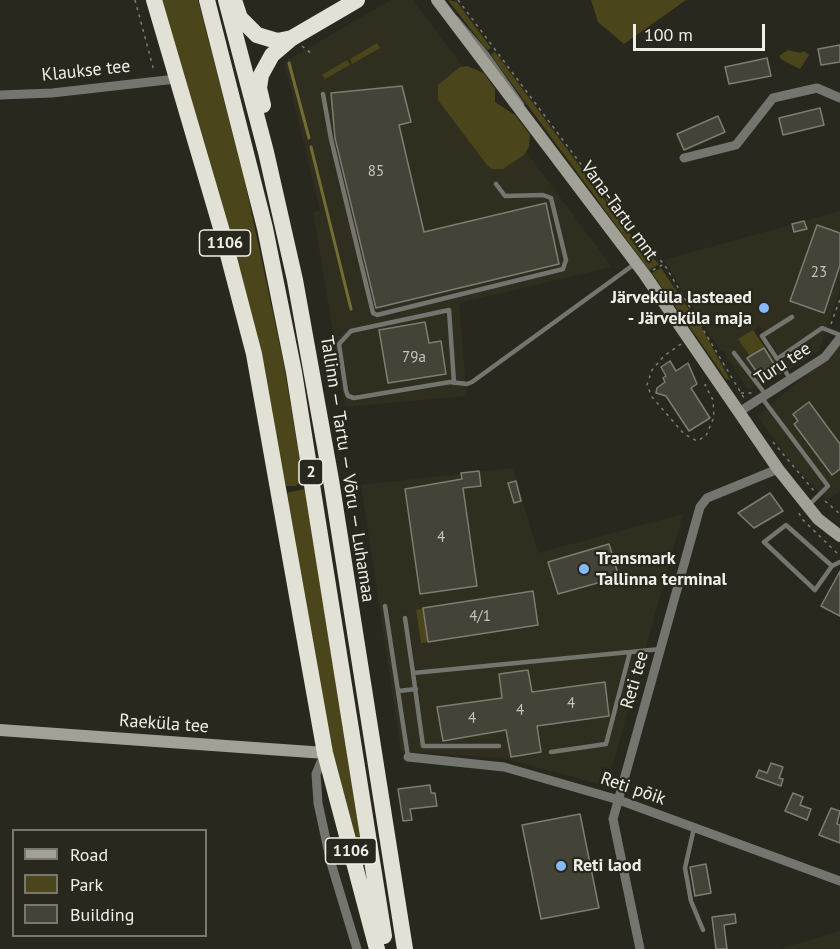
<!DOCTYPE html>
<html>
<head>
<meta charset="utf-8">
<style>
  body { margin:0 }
  #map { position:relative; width:840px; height:949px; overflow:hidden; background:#29281f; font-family:"PT Sans",sans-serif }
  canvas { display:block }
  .legend { position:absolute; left:12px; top:829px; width:195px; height:108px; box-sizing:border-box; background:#29281f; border:2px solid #78786f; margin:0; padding:8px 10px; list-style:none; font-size:18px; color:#efefe8 }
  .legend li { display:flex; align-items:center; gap:12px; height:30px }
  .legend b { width:30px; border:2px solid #78786f }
  .scale { position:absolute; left:633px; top:24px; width:132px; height:27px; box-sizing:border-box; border:3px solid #efefe8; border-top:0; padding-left:8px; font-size:18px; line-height:21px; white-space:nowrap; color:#efefe8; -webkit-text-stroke:4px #29281f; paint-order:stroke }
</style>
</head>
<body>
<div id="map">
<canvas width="840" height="949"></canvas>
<ul class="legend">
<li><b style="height:8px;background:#a1a198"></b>Road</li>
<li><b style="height:16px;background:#4a451a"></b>Park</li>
<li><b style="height:16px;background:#444338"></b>Building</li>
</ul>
<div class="scale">100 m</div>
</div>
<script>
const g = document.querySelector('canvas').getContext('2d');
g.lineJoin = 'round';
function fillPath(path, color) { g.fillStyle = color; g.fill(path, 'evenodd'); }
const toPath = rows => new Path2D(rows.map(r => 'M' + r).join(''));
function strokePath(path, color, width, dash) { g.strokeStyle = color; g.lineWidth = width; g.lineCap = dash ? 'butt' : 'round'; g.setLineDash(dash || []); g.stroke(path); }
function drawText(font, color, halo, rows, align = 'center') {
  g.font = font + ' "PT Sans",sans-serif'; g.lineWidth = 4.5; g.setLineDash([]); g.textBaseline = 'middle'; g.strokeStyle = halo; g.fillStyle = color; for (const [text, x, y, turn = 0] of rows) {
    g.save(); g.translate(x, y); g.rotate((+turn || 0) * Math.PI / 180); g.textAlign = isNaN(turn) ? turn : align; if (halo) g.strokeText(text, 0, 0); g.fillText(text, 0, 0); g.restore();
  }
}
const built = toPath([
  [391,0,413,0,612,267,459,303,467,396,345,407,313,212,320,210,284,62],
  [840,211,840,289,819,351,789,370,759,326,753,330,778,372,750,389,747,388,723,350,720,351,664,260],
  [840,347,840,491,827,500,792,464,757,416],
  [513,468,538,553,683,514,612,768,603,767,598,784,503,758,401,751,361,485],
  [840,931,840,949,780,949]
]);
const green = toPath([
  [161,0,198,0,243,173,284,365,303,480,295,486,286,486,249,305],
  [448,0,457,2,491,48,488,50,483,45],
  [591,0,686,0,624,44,598,22],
  [377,43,380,48,352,64,350,59],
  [788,50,800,53,804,51,809,55,800,69,782,60,779,56],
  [495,52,636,242,659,264,649,270,495,61,491,54],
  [347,60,350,65,325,79,322,75],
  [467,66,484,73,495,89,495,102,515,115,530,135,529,147,524,155,503,169,492,169,487,165,438,100,438,85,460,67],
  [661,268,704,332,730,380,726,379,652,273],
  [753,330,782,373,762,385,756,375,774,364,764,348,750,356,738,339],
  [305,489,361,842,358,845,338,785,286,493],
  [423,608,428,642,421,643,416,610]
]);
const stream = toPath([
  [289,63,309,138],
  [311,147,351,309]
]);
const building = toPath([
  [840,45,840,62,821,65,818,49,840,45],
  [767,58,771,76,729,84,725,67,767,58],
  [402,86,411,122,399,125,424,232,546,203,559,264,376,308,335,138,331,93,402,86],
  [820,108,824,125,783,135,779,118,820,108],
  [718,116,725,132,684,150,677,134,718,116],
  [804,221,807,229,794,232,792,224,804,221],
  [817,225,840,233,840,265,824,313,790,301,817,225],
  [425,322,429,343,441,341,446,374,388,383,379,330,425,322],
  [764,348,774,364,758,374,747,358,764,348],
  [670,361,676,371,688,363,697,384,691,388,710,418,689,431,666,396,656,393,657,388,665,382,663,378,666,376,661,367,670,361],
  [809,402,840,444,840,469,832,475,794,424,798,421,793,414,809,402],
  [479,471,481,486,463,488,477,586,420,594,405,489,462,479,461,473,479,471],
  [516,481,521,501,514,503,508,483,516,481],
  [770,493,783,511,754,528,738,513,770,493],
  [609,544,619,577,558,594,548,562,609,544],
  [840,571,840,616,821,606,840,571],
  [533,591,538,625,428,642,423,608,533,591],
  [528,670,532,692,605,682,609,716,537,726,541,752,511,757,506,730,443,741,437,707,502,698,499,674,528,670],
  [771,763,783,767,779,778,783,779,781,786,756,777,759,770,767,773,771,763],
  [430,785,431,793,435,793,437,806,410,809,412,820,403,821,398,789,430,785],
  [793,793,803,797,800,805,811,809,807,820,785,811,793,793],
  [831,808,840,811,837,824,840,825,840,843,819,835,831,808],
  [580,814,599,908,541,919,522,825,580,814],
  [706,864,711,893,695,896,690,867,706,864],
  [735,914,736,923,724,925,727,949,716,949,712,917,735,914]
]);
const path = toPath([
  [135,0,154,71],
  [458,0,631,231,664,264],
  [302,46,312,54],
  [653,270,664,264,744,398],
  [831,324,840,299],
  [681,344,664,356,652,370,647,385,652,397,684,434,697,441,706,436,714,417,713,400,705,385,708,384],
  [741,393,752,393],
  [773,442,815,492],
  [825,501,840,514],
  [799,513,802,519,839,555]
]);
const lane = toPath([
  [456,18,487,54,522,104],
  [323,94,331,139,373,313,377,315,563,269,566,260,551,198,543,195,505,196,496,184],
  [734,353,766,395],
  [777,359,822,328,840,335],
  [791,380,762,336,792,317],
  [454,383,449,310,351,331,339,344,346,391,348,396,354,398,450,382,467,384,472,382,636,263],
  [762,398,828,486,809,505],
  [832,566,786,525,764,542,815,590,832,566,840,562],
  [385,606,408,757],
  [405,618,413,673],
  [398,691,416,689],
  [499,746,423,746,413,673,661,649],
  [551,752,606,744,630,652],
  [694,828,685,868,691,901,703,930]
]);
const street = toPath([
  [0,95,52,93,176,79],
  [684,158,736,145,773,98,817,88,840,98],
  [739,412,825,357,840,338],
  [324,755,316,774,318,803,331,863,357,949],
  [408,757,504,767,619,800,840,881],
  [640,949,613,819,700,507,707,498,778,469]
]);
const secondary = toPath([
  [437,0,645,275,778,469,818,519,840,536],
  [0,730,325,753]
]);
const highway = toPath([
  [154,0,221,228,254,354,325,753,377,949],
  [207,0,265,228,294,372,384,936],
  [226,0,266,152,295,280,331,480,405,949],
  [235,3,240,18,257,35,277,41,292,38],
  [263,105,259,88,261,75,272,55,292,38,357,0]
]);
const markers = [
  [764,308,6,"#85bbfb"],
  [584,569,6,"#85bbfb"],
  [561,866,6,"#85bbfb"]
];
const numberNames = [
  ["85",376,172],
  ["23",819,273],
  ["79a",414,358],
  ["4",441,538],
  ["4/1",480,617],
  ["4",571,704],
  ["4",520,711],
  ["4",472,719]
];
const shields = [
  [225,243,51],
  [311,472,24],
  [351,851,51]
];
const shieldNames = [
  ["1106",225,243],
  ["2",311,472],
  ["1106",351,851]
];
const streetNames = [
  ["Klaukse tee",86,71,-6],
  ["Vana-Tartu mnt",619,211,54],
  ["Turu tee",783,364,-33],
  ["Tallinn — Tartu — Võru — Luhamaa",347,469,81],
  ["Reti tee",635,680,-74],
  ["Raeküla tee",164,724,4],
  ["Reti põik",633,789,19]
];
const poiNames = [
  ["Järveküla lasteaed",752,298,"right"],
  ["- Järveküla maja",752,319,"right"],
  ["Transmark",596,559],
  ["Tallinna terminal",596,580],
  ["Reti laod",573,866]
];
fillPath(built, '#302e1e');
fillPath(green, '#4a451a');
strokePath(stream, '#736d35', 3);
fillPath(building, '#444338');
strokePath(building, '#7e7d72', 1.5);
strokePath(path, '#7d7d75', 1.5, [3, 4.5]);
strokePath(lane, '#757570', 4.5);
strokePath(street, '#757570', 9);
strokePath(secondary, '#a1a198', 12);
strokePath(highway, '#e2e1d5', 16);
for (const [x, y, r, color] of markers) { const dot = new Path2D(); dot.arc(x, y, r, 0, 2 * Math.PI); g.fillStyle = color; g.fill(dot); strokePath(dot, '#29281f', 2); }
drawText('15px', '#c4c4bc', null, numberNames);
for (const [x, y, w] of shields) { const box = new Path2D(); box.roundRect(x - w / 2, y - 13, w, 26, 4.5); g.fillStyle = '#29281f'; g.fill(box); strokePath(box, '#efefe8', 1.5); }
drawText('bold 16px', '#efefe8', null, shieldNames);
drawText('18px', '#efefe8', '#29281f', streetNames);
drawText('bold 18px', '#efefe8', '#29281f', poiNames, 'left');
</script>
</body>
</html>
